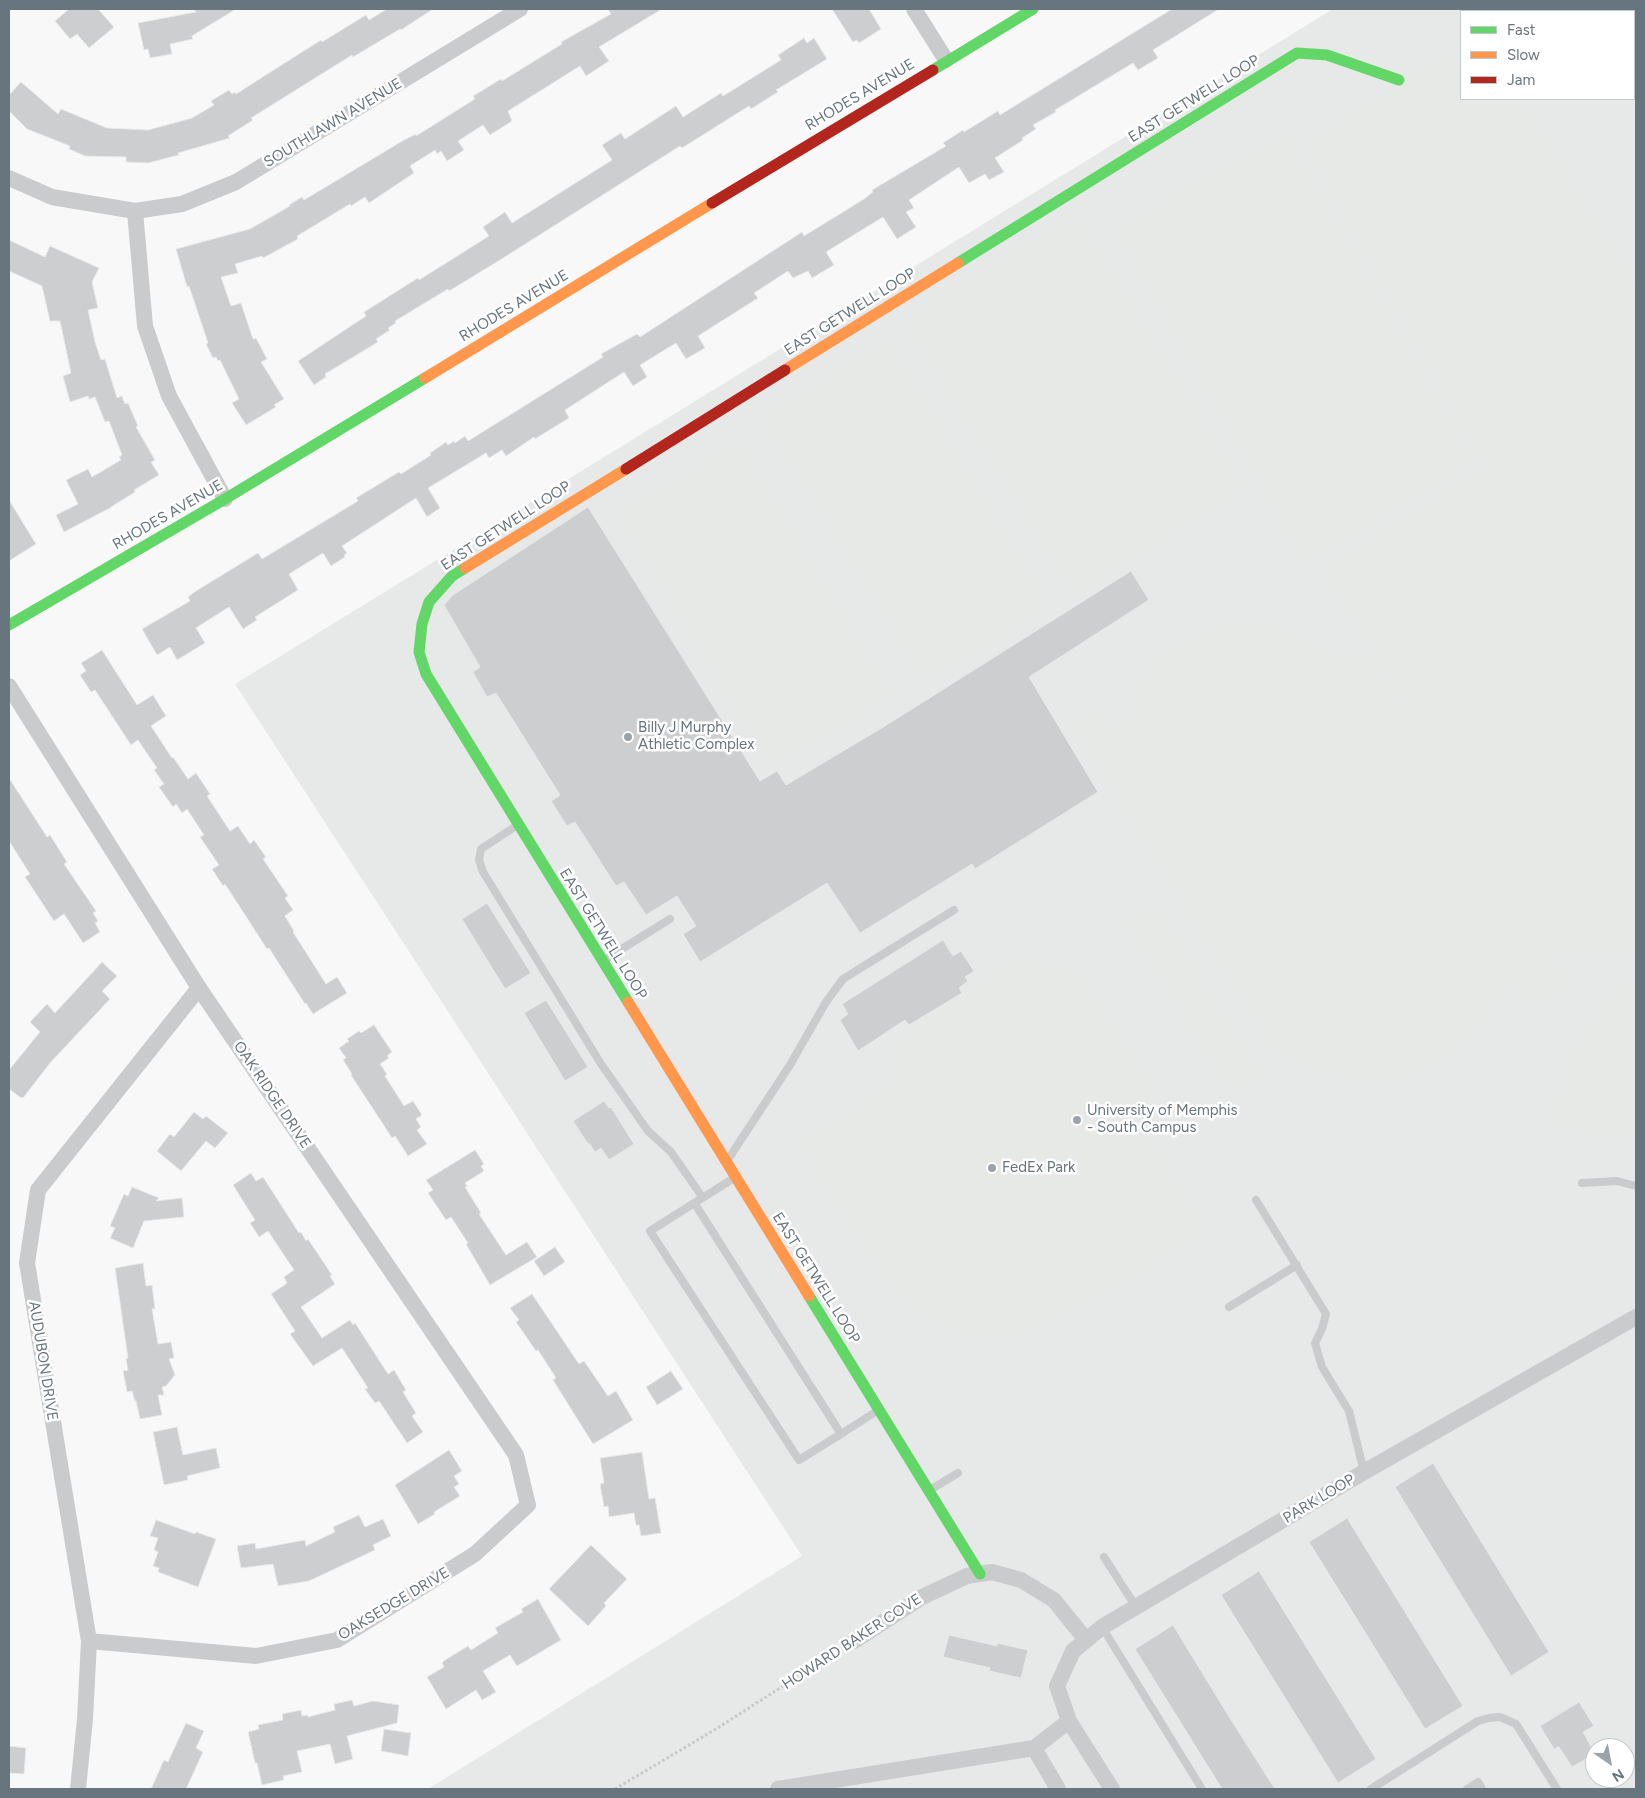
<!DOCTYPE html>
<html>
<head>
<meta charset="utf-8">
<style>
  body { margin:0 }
  #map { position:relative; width:1645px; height:1798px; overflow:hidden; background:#f8f8f8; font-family:Figtree,sans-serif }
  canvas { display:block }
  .frame { position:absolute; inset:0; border:10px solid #67757e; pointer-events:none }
  .legend { position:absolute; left:1460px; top:10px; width:175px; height:90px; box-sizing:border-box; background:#fff; border:1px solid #c2c8cb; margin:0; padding:6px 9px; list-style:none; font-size:15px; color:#67757e }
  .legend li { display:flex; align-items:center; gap:10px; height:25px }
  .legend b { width:25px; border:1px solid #c2c8cb }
  .north { position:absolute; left:1585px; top:1738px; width:50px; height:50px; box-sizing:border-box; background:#fff; border:1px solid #c2c8cb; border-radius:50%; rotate:147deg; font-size:14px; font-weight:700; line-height:20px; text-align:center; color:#67757e }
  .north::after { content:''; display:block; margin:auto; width:18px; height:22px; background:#9aa3a9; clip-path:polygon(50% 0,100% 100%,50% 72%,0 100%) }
</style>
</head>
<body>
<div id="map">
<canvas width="1645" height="1798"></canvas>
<div class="frame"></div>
<ul class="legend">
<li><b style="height:6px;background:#63d668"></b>Fast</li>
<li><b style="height:6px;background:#ff974d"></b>Slow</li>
<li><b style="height:6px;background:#b3261e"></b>Jam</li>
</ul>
<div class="north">N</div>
</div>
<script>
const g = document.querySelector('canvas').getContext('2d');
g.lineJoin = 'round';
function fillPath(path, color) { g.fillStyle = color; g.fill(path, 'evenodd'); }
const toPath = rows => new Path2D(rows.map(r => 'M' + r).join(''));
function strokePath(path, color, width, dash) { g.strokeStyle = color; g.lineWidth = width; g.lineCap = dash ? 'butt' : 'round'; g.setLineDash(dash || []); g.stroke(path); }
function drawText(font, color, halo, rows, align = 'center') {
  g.font = font + ' Figtree,sans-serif'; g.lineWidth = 5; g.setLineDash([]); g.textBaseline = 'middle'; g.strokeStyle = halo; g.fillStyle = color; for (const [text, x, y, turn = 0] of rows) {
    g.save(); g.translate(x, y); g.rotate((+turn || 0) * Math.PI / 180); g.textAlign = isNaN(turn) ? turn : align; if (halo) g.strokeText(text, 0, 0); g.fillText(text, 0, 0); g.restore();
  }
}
const built = toPath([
  [1333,9,1572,9,1574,11,1461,11,1461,99,1634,99,1634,20,1636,18,1636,1789,428,1789,802,1556,235,684],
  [1595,1748,1625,1748,1625,1778,1595,1778]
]);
const green = toPath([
  [1461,46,1461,99,1519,99,1636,287,1636,953,1552,953,1325,569,1486,467,1306,145],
  [1283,134,1471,461,1306,563,1117,230],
  [1074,215,1243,488,1076,593,904,320],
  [888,341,1048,606,927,680,764,418],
  [738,443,890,695,772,766,621,514],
  [1234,625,1253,625,1280,630,1319,648,1343,662,1362,650,1569,986,1534,1007,1515,977,1498,989,1489,1008,1477,1026,1464,1042,1440,1060,1421,1070,1400,1077,1379,1080,1356,1080,1320,1071,1287,1053,1280,1057,1073,723,1096,709,1114,737,1126,729,1130,710,1141,685,1158,662,1169,651,1182,642,1199,634,1215,628],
  [1154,905,1261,1076,1234,1094,1126,921],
  [1020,960,1079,974,1159,1096,1149,1139,1205,1234,1171,1251,1070,1313,1004,1337,961,1334,917,1313,900,1289,876,1262,800,1141,900,1083,905,1031],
  [1636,981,1636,1142,1556,1124,1563,1084,1577,1044,1597,1014,1622,988]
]);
const building = toPath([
  [69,9,98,9,114,27,89,48,77,34,70,39,55,21,69,9],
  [194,9,236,9,192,36,193,39,170,44,172,54,150,58,148,49,144,50,138,23,196,12,194,9],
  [387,9,433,9,401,30,400,29,353,57,352,55,251,118,253,120,228,136,230,138,178,153,179,155,148,163,126,162,126,157,85,156,69,149,70,146,27,129,9,111,9,95,21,82,58,114,61,109,107,128,148,130,192,118,214,105,211,101,229,90,232,94,235,92,236,94,321,40,322,42,366,15,369,20,387,9],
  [608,9,662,9,599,47,609,61,586,76,580,66,508,111,512,121,490,135,483,125,458,141,464,150,447,161,441,151,437,154,435,150,410,166,414,173,369,203,365,197,351,206,350,204,297,236,298,239,263,258,262,256,235,264,238,273,221,277,231,306,241,303,253,339,256,338,267,359,261,362,284,399,274,405,276,407,246,425,232,403,239,399,220,360,218,361,216,357,213,358,206,344,208,343,189,286,187,287,176,249,250,229,290,206,289,205,302,197,304,200,404,140,416,134,416,136,475,99,473,96,501,79,502,81,562,44,561,42,611,14,608,9],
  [832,9,869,9,881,29,859,43,857,40,853,42,832,9],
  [1172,9,1219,9,1153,50,1158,58,1138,70,1133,63,1055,110,1056,112,1033,125,1036,129,1022,138,1023,140,995,158,1004,172,989,180,985,174,969,183,959,167,909,200,914,208,906,212,916,227,897,239,883,217,826,252,834,265,812,278,808,271,793,278,788,271,754,293,758,298,698,336,705,348,686,359,676,343,640,365,647,377,633,386,624,372,565,410,569,418,535,439,534,437,506,456,502,450,489,458,486,453,428,488,440,508,427,517,416,498,342,546,347,553,344,555,345,557,331,566,323,553,289,574,298,590,255,617,257,620,243,629,229,607,196,628,205,643,177,660,170,647,157,655,142,629,190,601,188,597,196,591,258,553,262,559,358,501,356,498,399,472,401,474,431,455,430,453,446,442,448,445,454,441,455,443,465,436,468,441,603,357,601,354,637,334,640,337,802,232,804,236,864,199,873,192,872,190,946,146,943,143,963,130,964,132,998,111,1000,115,1172,9],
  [804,38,807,43,814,38,827,59,776,90,778,92,751,109,749,106,682,148,680,146,500,260,449,291,448,289,395,321,396,323,388,328,390,330,376,339,378,342,325,374,326,377,314,385,298,361,366,316,364,312,418,278,419,280,489,236,483,227,505,212,512,223,612,160,602,145,621,133,625,139,676,106,683,117,721,93,723,96,781,60,778,55,804,38],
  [9,240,45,257,50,246,99,268,92,282,98,308,88,310,95,342,101,360,105,359,117,398,122,396,125,404,128,403,138,426,136,427,155,460,151,462,159,475,134,490,135,492,108,509,64,532,56,515,78,504,66,480,88,469,92,477,121,460,119,457,122,455,109,421,105,422,95,397,89,399,88,396,70,402,63,376,71,373,60,321,50,321,42,286,9,271,9,240],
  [9,500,36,544,9,561,9,500],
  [588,507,760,781,777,771,786,785,885,726,1131,571,1149,600,1029,677,1098,792,975,869,972,864,860,933,827,883,700,962,683,934,696,926,677,896,646,915,624,882,616,886,575,822,567,826,551,801,560,795,496,693,487,697,473,672,480,667,444,605,453,595,588,507],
  [102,650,137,705,153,695,166,716,151,726,172,758,173,757,188,779,196,773,210,794,207,796,230,831,238,826,250,844,254,840,266,857,263,859,288,896,285,898,293,910,285,916,294,931,293,932,326,984,337,977,347,993,313,1014,306,1003,305,1004,269,948,267,949,225,884,223,886,212,869,219,865,200,837,204,835,187,809,182,813,176,804,173,807,159,787,164,784,154,770,157,768,138,740,131,745,95,690,91,692,80,675,86,671,81,663,102,650],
  [9,778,47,837,50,835,67,862,64,864,96,911,93,913,98,921,95,923,100,932,83,943,64,914,54,921,25,877,30,874,9,841,9,778],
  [487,903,531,973,505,989,462,919,487,903],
  [943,940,953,956,961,951,974,971,965,977,968,981,959,988,962,993,909,1025,905,1020,858,1051,840,1020,848,1014,842,1004,943,940],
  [102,962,117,976,102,991,110,999,50,1063,23,1098,20,1097,9,1089,9,1070,40,1032,30,1022,47,1004,55,1013,102,962],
  [546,1000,588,1067,565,1081,524,1013,546,1000],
  [374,1025,392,1052,387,1056,389,1058,380,1064,387,1074,385,1076,404,1106,413,1101,422,1115,416,1119,421,1127,417,1130,427,1144,408,1156,395,1136,392,1138,351,1075,352,1074,343,1060,346,1058,339,1048,349,1041,347,1039,359,1031,361,1033,374,1025],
  [604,1101,609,1108,611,1107,634,1144,609,1160,601,1148,595,1152,589,1143,588,1144,573,1121,604,1101],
  [194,1112,203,1119,206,1116,228,1133,215,1148,206,1141,181,1171,157,1151,170,1134,174,1137,194,1112],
  [475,1150,484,1164,481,1166,484,1171,465,1183,467,1186,465,1187,481,1213,479,1214,506,1255,527,1242,537,1257,490,1285,466,1244,468,1243,451,1217,446,1220,428,1193,433,1190,426,1180,475,1150],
  [251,1173,256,1181,263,1177,299,1233,301,1232,306,1241,308,1239,332,1275,330,1276,335,1284,301,1307,322,1338,350,1320,353,1325,355,1323,388,1374,394,1370,406,1390,403,1392,416,1413,412,1416,423,1432,407,1443,379,1401,375,1403,365,1389,368,1388,342,1348,313,1366,290,1334,295,1331,271,1294,286,1284,287,1283,284,1277,294,1270,268,1231,259,1237,250,1223,255,1220,233,1185,251,1173],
  [132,1187,159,1198,156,1201,182,1198,184,1217,144,1221,133,1248,110,1238,115,1228,110,1226,124,1194,128,1196,132,1187],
  [555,1247,565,1262,544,1276,534,1261,555,1247],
  [143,1263,146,1286,152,1285,155,1309,152,1309,158,1344,171,1342,174,1358,169,1359,175,1375,166,1386,162,1387,164,1395,158,1395,162,1415,140,1419,136,1401,135,1401,132,1391,127,1392,123,1371,128,1370,126,1359,128,1358,115,1268,143,1263],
  [532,1294,579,1364,584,1361,608,1396,616,1391,633,1420,593,1444,553,1380,556,1378,538,1350,536,1351,516,1322,519,1320,510,1308,532,1294],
  [671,1371,683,1389,657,1405,646,1387,671,1371],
  [177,1427,183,1455,216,1448,220,1468,187,1476,188,1480,164,1485,153,1432,177,1427],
  [449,1450,462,1471,454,1476,459,1484,454,1487,460,1496,434,1512,435,1514,418,1524,395,1485,449,1450],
  [642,1452,649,1499,655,1498,661,1533,641,1536,639,1525,636,1525,634,1513,609,1517,608,1506,604,1507,600,1484,604,1483,600,1458,642,1452],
  [1433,1463,1549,1652,1511,1676,1395,1487,1433,1463],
  [359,1515,365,1527,383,1519,391,1536,373,1545,375,1550,309,1581,278,1586,273,1564,241,1568,237,1546,255,1543,256,1549,305,1540,306,1546,335,1532,333,1527,359,1515],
  [1347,1518,1463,1706,1425,1729,1309,1542,1347,1518],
  [156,1520,195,1534,196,1532,216,1539,198,1587,158,1572,159,1568,153,1566,158,1552,154,1550,158,1538,150,1536,156,1520],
  [591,1545,627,1579,604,1603,606,1606,588,1626,549,1589,591,1545],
  [1259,1571,1376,1759,1338,1783,1221,1595,1259,1571],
  [538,1599,561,1640,517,1666,510,1655,483,1671,496,1692,482,1700,476,1690,446,1709,427,1677,444,1667,442,1663,445,1660,468,1646,471,1650,498,1633,495,1628,523,1612,521,1609,538,1599],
  [1173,1625,1228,1715,1275,1789,1222,1789,1135,1649,1173,1625],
  [949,1635,997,1646,997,1643,1028,1650,1021,1678,989,1671,990,1668,943,1657,949,1635],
  [352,1700,354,1706,373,1701,399,1705,397,1723,347,1736,353,1759,335,1764,330,1744,297,1751,302,1772,283,1776,284,1780,262,1785,257,1763,255,1763,248,1732,259,1729,258,1725,283,1720,282,1714,301,1710,302,1716,308,1715,308,1717,335,1710,334,1704,352,1700],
  [1579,1702,1594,1726,1583,1732,1595,1754,1572,1767,1559,1747,1554,1749,1540,1726,1579,1702],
  [186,1723,204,1731,196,1748,203,1752,186,1789,151,1789,164,1760,168,1762,186,1723],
  [384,1729,411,1733,408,1756,381,1751,384,1729],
  [9,1746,26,1748,24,1774,9,1773,9,1746]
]);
const path = toPath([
  [615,1789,716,1729,841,1649]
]);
const lane = toPath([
  [516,826,481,849,479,860,483,872,601,1064,648,1131,671,1152,703,1198],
  [604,960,670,919],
  [729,1158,790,1065,826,1002,843,979,954,910],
  [1582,1183,1617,1181,1636,1186],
  [1256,1200,1326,1314,1322,1329,1315,1343,1322,1367,1349,1411,1364,1472],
  [695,1204,841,1434,799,1460,650,1231,734,1178],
  [1229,1307,1297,1265],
  [841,1434,877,1411],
  [930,1490,958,1473],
  [1104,1557,1136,1607],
  [1102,1627,1202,1789],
  [1371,1789,1478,1721,1489,1718,1500,1717,1516,1724,1557,1789],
  [1467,1789,1478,1782,1482,1789]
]);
const street = toPath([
  [914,9,946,60],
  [9,178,52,197,135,211,182,204,236,182,520,9],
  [135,211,145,326,169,396,225,499],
  [9,686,199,988,516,1455,528,1505,475,1554,337,1640,256,1656,89,1641],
  [854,1641,922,1597,967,1576,992,1572,1021,1580,1054,1600,1086,1640],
  [1034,1748,1058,1789],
  [78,1789,85,1719,89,1641,27,1263,38,1190,199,988],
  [778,1789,1034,1748,1069,1721],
  [1112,1789,1069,1721,1057,1686,1073,1651,1102,1627,1364,1472,1636,1317]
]);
const fast = toPath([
  [933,70,1033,9],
  [958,263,1297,53,1327,55,1399,80],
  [465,568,452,576,429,602,422,624,419,652,426,674,628,1002],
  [9,625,225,499,425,378],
  [809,1296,980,1574]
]);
const slow = toPath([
  [785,370,958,263],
  [425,378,712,203],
  [465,568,626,469],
  [628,1002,809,1296]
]);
const jam = toPath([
  [712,203,933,70],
  [626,469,785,370]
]);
const markers = [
  [628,737,5,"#9aa3a9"],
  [1077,1120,5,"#9aa3a9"],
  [992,1168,5,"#9aa3a9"]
];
const streetNames = [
  ["RHODES AVENUE",860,95,-31],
  ["EAST GETWELL LOOP",1194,99,-32],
  ["SOUTHLAWN AVENUE",333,123,-31],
  ["RHODES AVENUE",514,306,-31],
  ["EAST GETWELL LOOP",850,312,-32],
  ["RHODES AVENUE",168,515,-30],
  ["EAST GETWELL LOOP",506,526,-33],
  ["EAST GETWELL LOOP",603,934,58],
  ["OAK RIDGE DRIVE",272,1095,56],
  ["EAST GETWELL LOOP",816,1278,58],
  ["AUDUBON DRIVE",43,1361,81],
  ["PARK LOOP",1319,1499,-31],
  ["OAKSEDGE DRIVE",394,1604,-31],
  ["HOWARD BAKER COVE",852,1642,-33]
];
const poiNames = [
  ["Billy J Murphy",638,728],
  ["Athletic Complex",638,745],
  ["University of Memphis",1087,1111],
  ["- South Campus",1087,1128],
  ["FedEx Park",1002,1168]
];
fillPath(built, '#e7e8e8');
fillPath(green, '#e7e9e6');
fillPath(building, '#cccecf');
strokePath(building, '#e8e8e8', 1);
strokePath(path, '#c8c8c9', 3, [2.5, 2.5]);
strokePath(lane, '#c9cbcc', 8);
strokePath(street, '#c9cbcc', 16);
strokePath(fast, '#63d668', 11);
strokePath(slow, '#ff974d', 11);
strokePath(jam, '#b3261e', 11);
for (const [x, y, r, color] of markers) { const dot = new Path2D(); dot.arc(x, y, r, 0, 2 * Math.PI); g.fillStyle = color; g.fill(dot); strokePath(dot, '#fff', 2); }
drawText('15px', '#67757e', '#fff', streetNames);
drawText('15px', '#67757e', '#fff', poiNames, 'left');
</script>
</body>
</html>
